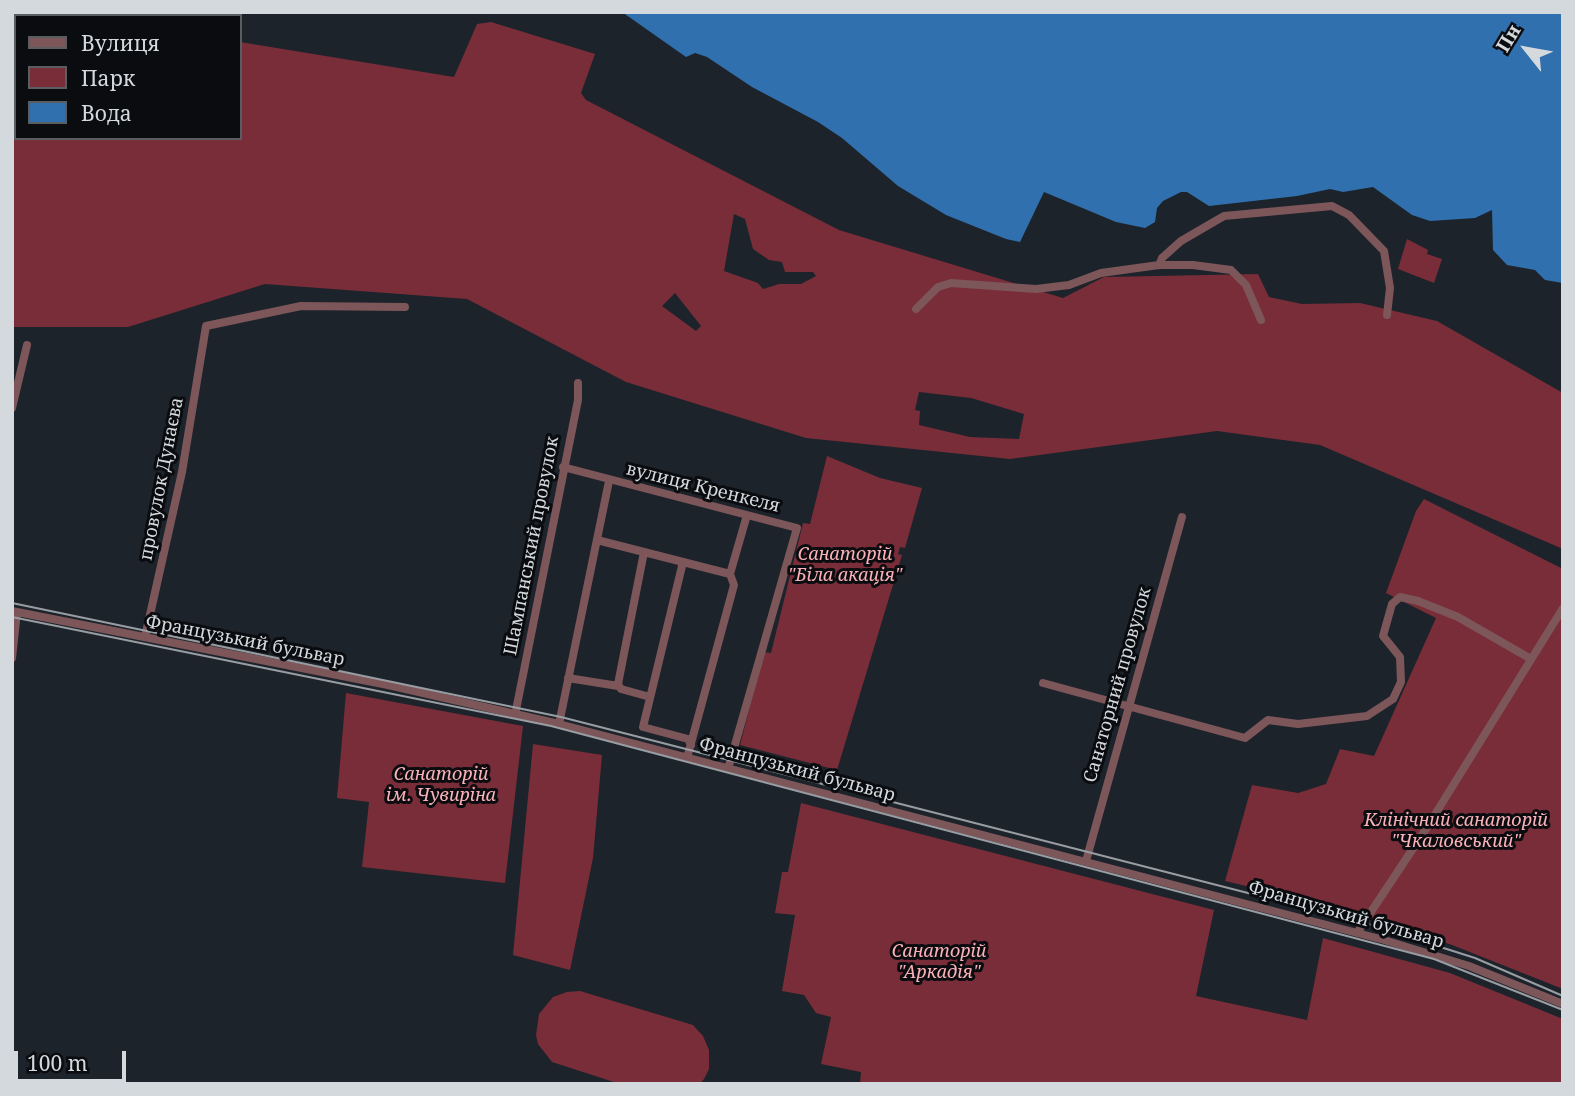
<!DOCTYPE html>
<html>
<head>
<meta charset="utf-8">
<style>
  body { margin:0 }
  #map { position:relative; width:1575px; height:1096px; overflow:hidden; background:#1d232a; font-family:"Noto Serif",serif }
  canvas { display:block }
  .frame { position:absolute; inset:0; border:14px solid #d4d9dd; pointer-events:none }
  .legend { position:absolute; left:14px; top:14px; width:228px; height:126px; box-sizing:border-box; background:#0a0c0f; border:2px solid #5b5e61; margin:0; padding:9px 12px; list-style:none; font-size:21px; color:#d4d9dd }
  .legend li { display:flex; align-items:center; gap:14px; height:35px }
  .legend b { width:35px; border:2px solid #5b5e61 }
  .north { position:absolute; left:1491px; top:14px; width:70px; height:70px; -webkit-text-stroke:5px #0a0c0f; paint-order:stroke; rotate:301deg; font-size:19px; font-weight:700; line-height:28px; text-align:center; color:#d4d9dd }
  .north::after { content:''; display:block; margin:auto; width:24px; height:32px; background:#d4d9dd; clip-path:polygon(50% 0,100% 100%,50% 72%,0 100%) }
  .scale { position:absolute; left:14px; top:1051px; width:112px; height:32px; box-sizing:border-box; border:4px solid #d4d9dd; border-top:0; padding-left:9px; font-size:21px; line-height:24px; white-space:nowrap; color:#d4d9dd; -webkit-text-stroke:5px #0a0c0f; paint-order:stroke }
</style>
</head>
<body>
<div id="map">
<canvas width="1575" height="1096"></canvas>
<div class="frame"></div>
<ul class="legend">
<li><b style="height:9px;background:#7d565a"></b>Вулиця</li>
<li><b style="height:19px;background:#782d39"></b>Парк</li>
<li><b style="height:19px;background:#3170ae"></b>Вода</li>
</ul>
<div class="north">Пн</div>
<div class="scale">100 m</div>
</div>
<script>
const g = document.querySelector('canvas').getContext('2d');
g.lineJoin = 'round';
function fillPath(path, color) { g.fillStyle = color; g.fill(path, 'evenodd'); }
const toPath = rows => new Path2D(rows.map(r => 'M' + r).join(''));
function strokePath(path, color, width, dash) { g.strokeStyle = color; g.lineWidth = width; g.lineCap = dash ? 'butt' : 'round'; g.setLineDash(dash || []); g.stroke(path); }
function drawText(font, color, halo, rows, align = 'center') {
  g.font = font + ' "Noto Serif",serif'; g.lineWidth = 6; g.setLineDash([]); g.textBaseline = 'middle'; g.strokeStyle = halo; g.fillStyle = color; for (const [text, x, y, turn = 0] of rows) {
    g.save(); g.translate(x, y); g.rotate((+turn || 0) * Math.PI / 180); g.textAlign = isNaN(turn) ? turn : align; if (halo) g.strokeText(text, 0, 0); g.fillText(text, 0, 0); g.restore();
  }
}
const green = toPath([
  [491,22,595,54,581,93,586,100,839,230,1063,298,1104,277,1258,274,1269,297,1302,304,1360,303,1437,321,1563,393,1563,549,1320,445,1217,431,1010,459,806,438,626,382,467,299,265,284,128,327,12,327,12,104,16,102,16,138,240,138,240,42,454,77,477,24],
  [734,214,745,219,753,249,769,260,782,262,785,272,813,272,816,276,801,284,779,284,763,289,758,283,724,271],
  [675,293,701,326,696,331,662,306],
  [919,392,971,398,1024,414,1019,439,970,437,919,425,920,411,915,410],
  [1407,239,1428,250,1427,254,1442,259,1434,283,1398,269],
  [827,456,880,478,922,488,905,548,900,547,898,554,902,555,837,770,740,745,764,652,771,653,803,523,810,524],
  [1424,499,1563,569,1563,989,1452,945,1343,909,1225,881,1252,785,1298,793,1326,784,1340,749,1374,756,1436,618,1386,593,1416,511],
  [346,693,523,726,505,883,362,867,369,802,337,798],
  [533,744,602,755,593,858,570,970,513,955],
  [801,803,1214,910,1196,996,1307,1020,1323,938,1450,973,1563,1019,1563,1084,860,1084,861,1072,821,1064,831,1017,816,1013,804,995,782,991,795,915,775,913,782,872,788,872],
  [580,991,693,1025,703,1036,709,1050,709,1069,704,1079,700,1084,620,1084,552,1062,538,1044,536,1035,539,1014,553,997,567,992]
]);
const water = toPath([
  [622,12,1563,12,1563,283,1545,280,1535,270,1507,265,1493,250,1492,210,1475,218,1430,221,1412,215,1373,187,1343,192,1330,189,1297,196,1209,206,1187,192,1181,192,1163,201,1157,208,1155,222,1145,228,1116,222,1044,192,1020,242,1006,239,946,215,898,186,842,138,818,122,752,87,707,57,695,53,686,57]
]);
const minor = toPath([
  [1159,265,1162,258,1181,241,1224,216,1332,206,1349,215,1384,251,1390,288,1387,315],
  [916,309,938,287,951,283,1036,289,1069,285,1101,273,1159,265,1193,265,1231,270,1246,285,1261,320],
  [12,408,27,345],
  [563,467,797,528,728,769],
  [597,540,730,574],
  [644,552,618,684,621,689,650,697],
  [683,562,643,727,688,739,691,745],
  [12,611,388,685,559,724,1384,940,1469,966,1563,1004],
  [145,637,182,472,206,326,301,306,405,307],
  [12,658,17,612],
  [568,678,618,686],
  [1043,683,1245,738,1268,720,1298,724,1367,716,1393,699,1401,682,1400,657,1383,636,1392,604,1400,597,1418,601,1458,617,1531,659],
  [515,715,578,400,578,383],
  [559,724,609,481],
  [687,758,734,585,730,574,747,515],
  [1086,861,1182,517],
  [1357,933,1426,829,1563,608]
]);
const tram = toPath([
  [12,603,561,717,1365,923,1475,958,1563,996],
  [12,617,551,726,1434,959,1563,1010]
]);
const streetNames = [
  ["провулок Дунаєва",162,479,-79],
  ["вулиця Кренкеля",703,488,14],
  ["Шампанський провулок",532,546,-79],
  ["Французький бульвар",245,641,11],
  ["Санаторний провулок",1118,685,-74],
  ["Французький бульвар",797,770,15],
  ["Французький бульвар",1346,915,16]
];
const parkNames = [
  ["Санаторій",845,555],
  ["\"Біла акація\"",845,576],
  ["Санаторій",441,775],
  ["ім. Чувиріна",441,796],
  ["Клінічний санаторій",1456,821],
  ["\"Чкаловський\"",1456,842],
  ["Санаторій",939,952],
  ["\"Аркадія\"",939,973]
];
fillPath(green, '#782d39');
fillPath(water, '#3170ae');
strokePath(minor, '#7d565a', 8);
strokePath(tram, '#979da2', 2);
drawText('18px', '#d4d9dd', '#0a0c0f', streetNames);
drawText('italic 18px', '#fbb1b8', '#0a0c0f', parkNames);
</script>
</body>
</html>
